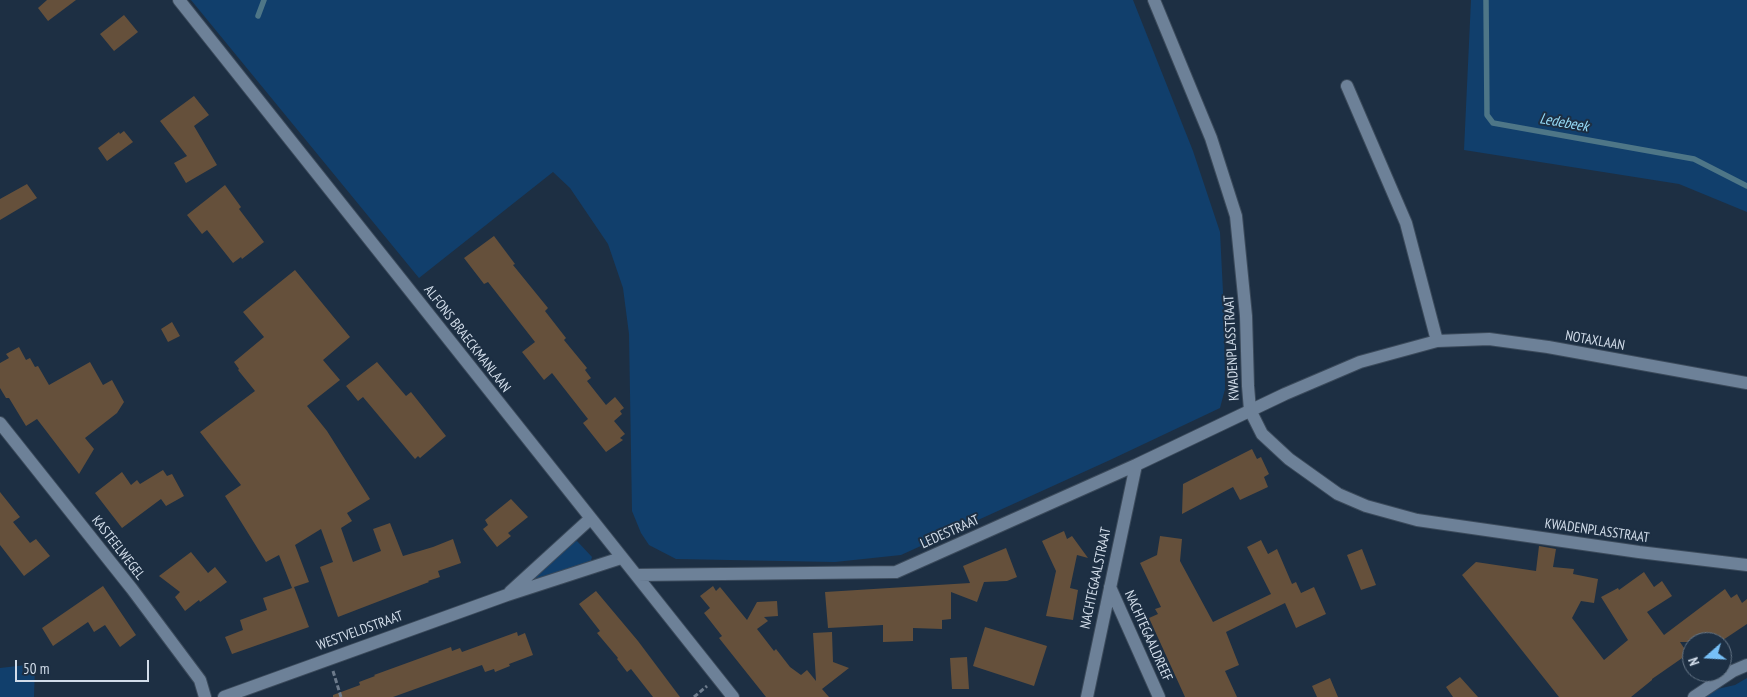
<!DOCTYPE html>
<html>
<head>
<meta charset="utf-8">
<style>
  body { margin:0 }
  #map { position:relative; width:1747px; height:697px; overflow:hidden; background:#1d2f43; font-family:"PT Sans Narrow",sans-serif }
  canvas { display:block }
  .north { position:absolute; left:1682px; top:632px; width:50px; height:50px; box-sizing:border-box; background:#1d2f43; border:1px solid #657586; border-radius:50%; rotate:251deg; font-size:14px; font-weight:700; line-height:20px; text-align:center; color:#d2ddea }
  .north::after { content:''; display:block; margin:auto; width:18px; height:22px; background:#77c0f7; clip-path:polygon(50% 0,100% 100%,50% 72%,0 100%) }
  .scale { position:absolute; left:15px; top:660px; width:134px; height:22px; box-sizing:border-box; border:2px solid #d2ddea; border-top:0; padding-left:6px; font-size:15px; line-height:18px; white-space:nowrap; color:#d2ddea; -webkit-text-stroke:4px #1d2f43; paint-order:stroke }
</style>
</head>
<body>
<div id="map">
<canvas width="1747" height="697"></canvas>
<div class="north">N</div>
<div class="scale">50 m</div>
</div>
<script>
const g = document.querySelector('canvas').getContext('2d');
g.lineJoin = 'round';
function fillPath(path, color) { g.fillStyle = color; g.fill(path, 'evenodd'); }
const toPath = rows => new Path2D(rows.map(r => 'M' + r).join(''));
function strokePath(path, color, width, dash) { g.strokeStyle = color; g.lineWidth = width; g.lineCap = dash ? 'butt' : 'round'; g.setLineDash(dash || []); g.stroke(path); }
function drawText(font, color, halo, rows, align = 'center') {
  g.font = font + ' "PT Sans Narrow",sans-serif'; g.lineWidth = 4; g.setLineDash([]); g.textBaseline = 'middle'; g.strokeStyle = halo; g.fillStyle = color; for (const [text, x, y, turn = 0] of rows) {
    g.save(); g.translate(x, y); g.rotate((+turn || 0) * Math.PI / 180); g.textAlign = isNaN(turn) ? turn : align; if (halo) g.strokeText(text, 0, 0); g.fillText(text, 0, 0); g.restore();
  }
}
const green = toPath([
  [191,0,1133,0,1193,151,1220,232,1224,312,1225,389,1220,408,1110,460,901,555,835,562,676,559,649,545,641,533,632,511,629,334,623,288,608,244,570,188,553,172,419,278],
  [1471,0,1747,0,1747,212,1679,184,1464,150],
  [577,541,592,557,591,561,535,580,533,578,574,542],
  [35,664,34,697,0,697,0,668],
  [1747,678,1747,697,1694,697,1700,693,1735,685]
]);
const stream = toPath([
  [1486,0,1487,115,1493,123,1694,159,1747,186],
  [258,16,264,0]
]);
const building = toPath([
  [47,0,76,0,48,21,38,8],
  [124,15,138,32,114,51,100,34],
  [194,96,209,115,194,126,217,165,186,183,174,163,187,156,160,121],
  [124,131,133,142,107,161,98,148,119,132,120,134],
  [27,184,37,198,0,220,0,199],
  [225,185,241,207,239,209,264,242,242,259,241,257,233,263,207,230,202,234,187,215],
  [494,236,515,264,513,265,548,308,545,311,566,338,564,340,587,368,585,370,591,378,587,381,606,405,615,397,624,408,620,411,622,414,614,421,625,434,620,438,623,440,606,452,583,423,588,419,552,373,544,380,522,352,535,342,488,282,484,284,464,258],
  [295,270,350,337,323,360,340,380,307,406,327,431,370,499,347,513,352,521,341,528,353,562,381,551,373,529,390,523,403,556,433,547,453,539,461,563,438,571,440,577,428,581,429,582,338,617,320,567,333,562,321,529,295,545,309,582,294,587,309,627,232,654,225,637,243,630,240,620,267,610,263,598,292,588,279,555,266,562,225,496,241,485,200,432,255,391,238,370,239,369,234,362,264,337,243,312],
  [172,322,180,336,168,342,161,329],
  [19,347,26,360,30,358,35,367,38,366,49,385,90,362,103,385,112,380,124,402,117,413,85,438,94,449,79,474,37,419,26,426,9,398,6,398,0,388,0,363,9,358,6,354],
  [377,362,406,396,411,392,446,436,420,458,418,456,415,459,363,397,358,401,346,386],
  [1252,449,1257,459,1261,457,1269,474,1264,477,1268,487,1240,500,1233,487,1182,514,1183,484],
  [163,470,167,476,172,474,184,496,166,506,161,499,122,528,95,493,122,472,131,485,137,480,140,484],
  [0,492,20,517,13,522,30,543,36,539,50,556,24,576,0,545],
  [511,499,528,517,508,533,511,536,497,547,483,529,488,525,485,520],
  [1064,531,1067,539,1072,536,1088,558,1077,555,1070,588,1078,590,1073,620,1046,616,1056,571,1042,541],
  [1160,536,1182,539,1180,561,1213,622,1271,594,1247,547,1261,540,1268,554,1277,549,1292,584,1296,582,1301,593,1314,587,1326,614,1296,628,1285,603,1226,632,1239,665,1225,671,1237,697,1185,697,1149,618,1158,614,1155,609,1161,607,1140,563,1157,555],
  [1539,546,1556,549,1553,567,1574,569,1573,574,1598,579,1594,603,1581,601,1572,618,1604,660,1628,640,1601,597,1618,588,1619,590,1644,572,1654,587,1662,581,1672,596,1647,612,1664,635,1725,589,1731,598,1737,594,1742,603,1747,599,1747,624,1720,642,1680,642,1688,654,1652,679,1652,680,1631,697,1559,697,1462,575,1476,562,1536,571],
  [1006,548,1017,577,1007,581,984,582,977,602,951,592,951,619,942,620,942,629,913,628,913,641,883,642,883,625,828,628,825,592,970,583,963,566],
  [1362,549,1376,585,1361,590,1347,555],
  [191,552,208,573,215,567,227,582,200,602,199,600,185,611,175,597,180,592,159,576],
  [103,586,136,635,120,647,105,625,94,632,88,622,53,646,42,628],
  [713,586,716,591,720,587,747,620,757,602,777,601,778,616,764,617,768,621,757,629,774,651,776,649,790,667,801,675,807,670,816,681,813,633,832,632,833,662,849,668,822,689,829,697,766,697,719,638,722,636,704,613,710,608,700,596],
  [596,591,638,641,680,697,653,697,631,669,627,672,617,659,618,658,597,633,600,631,579,604],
  [985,627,1047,646,1034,686,973,666],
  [517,632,518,636,525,633,533,655,509,664,510,666,495,672,494,669,485,672,482,665,393,697,333,697,333,695,360,685,359,682,375,676,374,675,451,647,452,651,460,648,462,652],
  [967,657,969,689,952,689,950,658],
  [1460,677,1478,697,1453,697,1446,687],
  [1330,678,1338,697,1317,697,1312,686]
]);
const path = toPath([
  [333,671,341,697],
  [694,697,707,686]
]);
const street = toPath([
  [179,0,733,697],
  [1154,0,1211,138,1236,216,1246,316,1248,386,1250,410,1262,434,1289,459,1338,494,1366,506,1417,520,1639,552,1747,565],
  [1347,86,1406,223,1437,341],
  [0,423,132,589,200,680,205,697],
  [637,575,896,572,1136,465,1285,394,1360,362,1437,341,1489,339,1548,347,1747,383],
  [1110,587,1159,697],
  [510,592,590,519],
  [224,697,507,595,621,558],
  [1087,697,1136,465],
  [1694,697,1733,671,1747,665]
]);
const streetNames = [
  ["ALFONS BRAECKMANLAAN",467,339,52],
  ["NOTAXLAAN",1595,341,10],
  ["KWADENPLASSTRAAT",1232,348,-93],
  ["KWADENPLASSTRAAT",1597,531,8],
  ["LEDESTRAAT",950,532,-24],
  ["KASTEELWEGEL",118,548,52],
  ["NACHTEGAALSTRAAT",1096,578,-78],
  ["WESTVELDSTRAAT",360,631,-20],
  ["NACHTEGAALDREEF",1148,636,66]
];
const waterNames = [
  ["Ledebeek",1564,123,10]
];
fillPath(green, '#113f6c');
strokePath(stream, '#4e7687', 5.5);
fillPath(building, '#65503b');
strokePath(street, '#3b4a5b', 14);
strokePath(path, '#6d7b8c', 3, [5, 2.5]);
strokePath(street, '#6d8198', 12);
drawText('14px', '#d2ddea', '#1d2f43', streetNames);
drawText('italic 15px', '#95daf6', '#1d2f43', waterNames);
</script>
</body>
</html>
